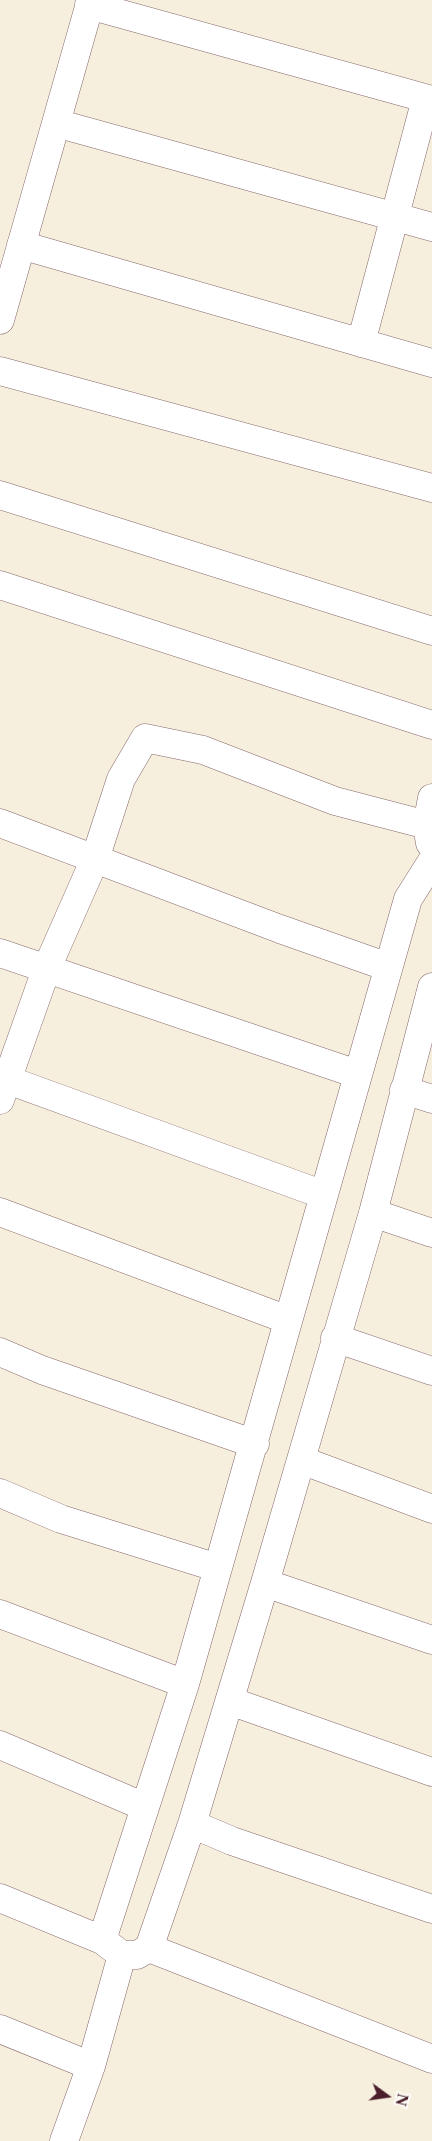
<!DOCTYPE html>
<html>
<head>
<meta charset="utf-8">
<style>
  body { margin:0 }
  #map { position:relative; width:432px; height:2141px; overflow:hidden; background:#f7efde; font-family:"Libre Caslon Text",serif }
  canvas { display:block }
  .north { position:absolute; left:362px; top:2071px; width:50px; height:50px; -webkit-text-stroke:4px #fdfcf7; paint-order:stroke; rotate:104deg; font-size:14px; font-weight:700; line-height:20px; text-align:center; color:#4a1f2b }
  .north::after { content:''; display:block; margin:auto; width:18px; height:22px; background:#4a1f2b; clip-path:polygon(50% 0,100% 100%,50% 72%,0 100%) }
</style>
</head>
<body>
<div id="map">
<canvas width="432" height="2141"></canvas>
<div class="north">N</div>
</div>
<script>
const ctx = document.querySelector('canvas').getContext('2d');
ctx.lineJoin = 'round';
function stroke(path, color, width, dash) { ctx.strokeStyle = color; ctx.lineWidth = width; ctx.lineCap = dash ? 'butt' : 'round'; ctx.setLineDash(dash || []); ctx.stroke(path); }
const minor = new Path2D(`
  M89 5 432 100
  M56 123 432 227
  M21 245 432 363
  M0 320 91 0
  M361 343 426 99
  M0 371 432 488
  M0 495 432 631
  M0 585 432 725
  M0 823 280 929 388 967
  M430 843 427 825 432 798
  M0 953 357 1074
  M0 1077 324 1195
  M404 1090 432 1099
  M0 1100 46 970 95 859 121 779 145 738 203 750 335 801 427 825
  M0 1212 288 1320
  M373 1213 432 1233
  M335 1338 432 1371
  M0 1352 42 1370 255 1444
  M301 1460 432 1509
  M0 1493 61 1519 218 1568
  M265 1583 432 1640
  M0 1614 185 1684
  M230 1701 432 1772
  M0 1745 145 1807
  M192 1824 232 1841 432 1909
  M0 1898 102 1940 122 1955H137L149 1948 192 1824 265 1583 373 1213 432 987
  M102 1940 185 1684 408 899 432 861
  M149 1948 432 2059
  M0 2029 91 2066
  M64 2141 91 2066 122 1955`);
stroke(minor, '#87686a', 29);
stroke(minor, '#fff', 28);
</script>
</body>
</html>
